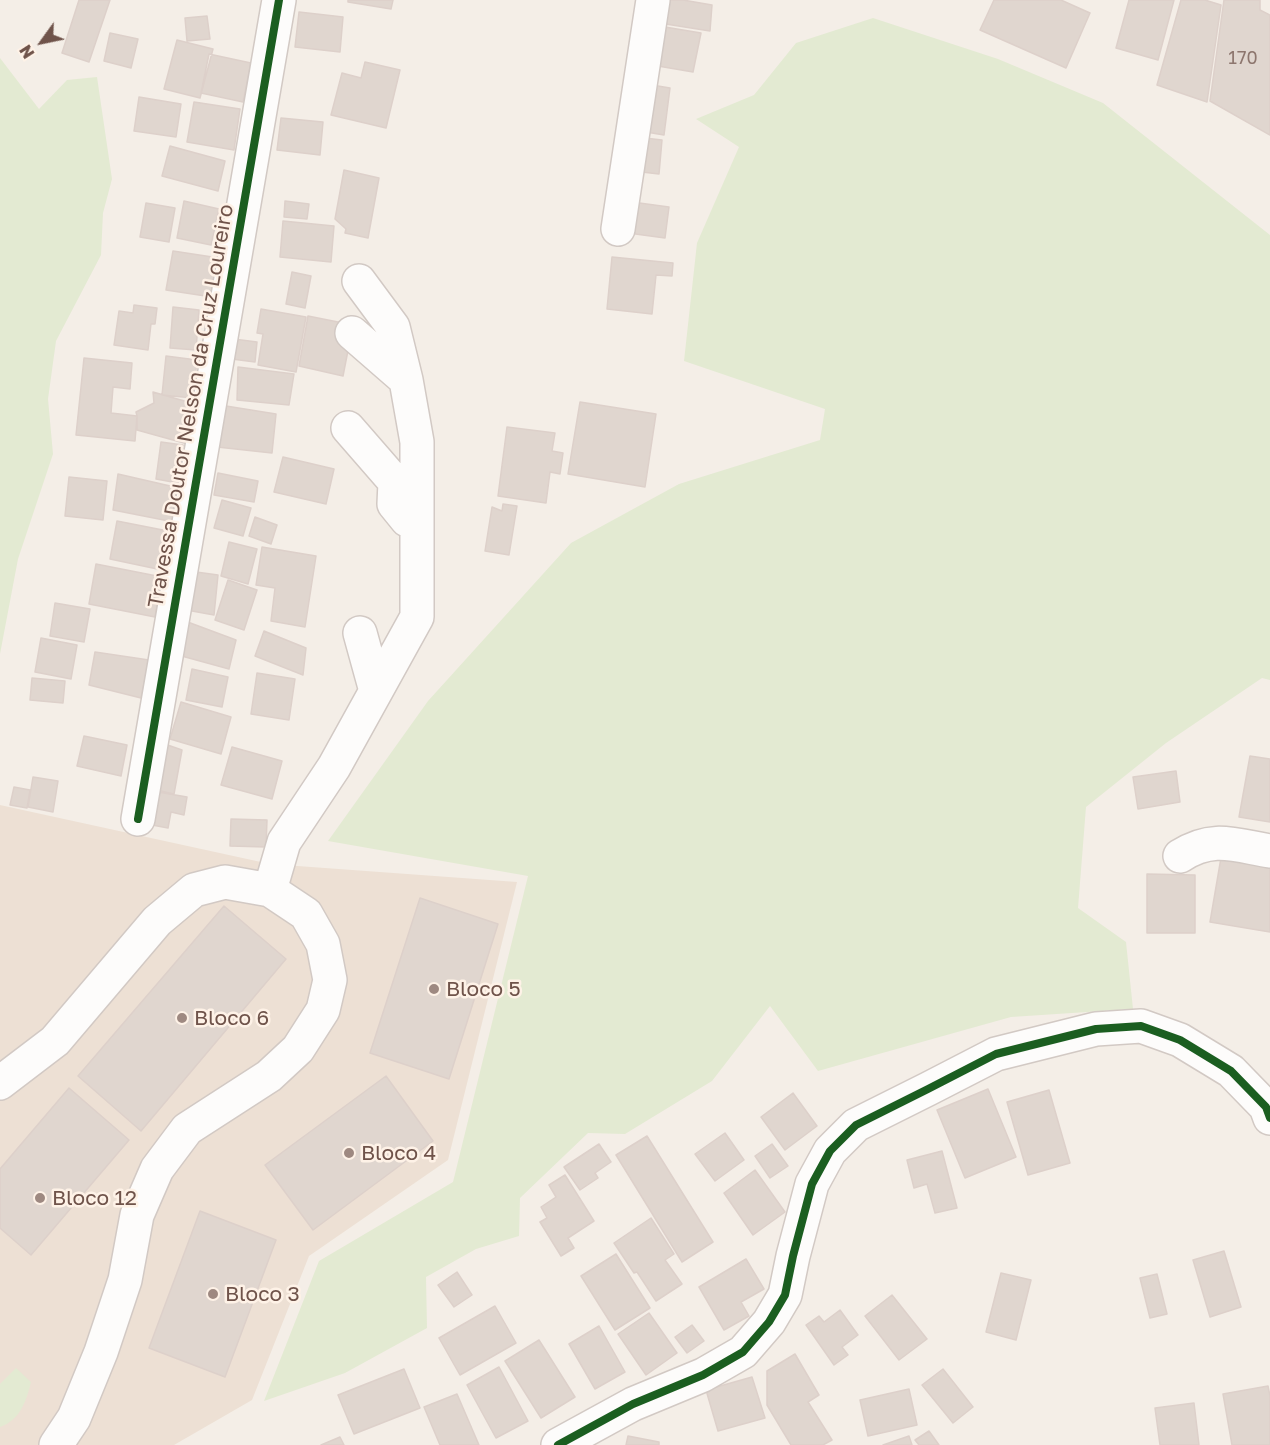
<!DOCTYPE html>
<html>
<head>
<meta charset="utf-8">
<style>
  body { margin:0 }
  #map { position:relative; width:1270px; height:1445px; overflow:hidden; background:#f4eee7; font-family:"Golos Text",sans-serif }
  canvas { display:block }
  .north { position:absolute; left:12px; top:12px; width:60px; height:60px; -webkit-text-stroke:4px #fef2e7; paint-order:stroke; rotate:237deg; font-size:16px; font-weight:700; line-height:24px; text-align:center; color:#6f534a }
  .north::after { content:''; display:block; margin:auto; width:21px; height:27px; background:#6f534a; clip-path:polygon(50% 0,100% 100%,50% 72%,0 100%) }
</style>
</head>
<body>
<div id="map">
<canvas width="1270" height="1445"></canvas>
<div class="north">N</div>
</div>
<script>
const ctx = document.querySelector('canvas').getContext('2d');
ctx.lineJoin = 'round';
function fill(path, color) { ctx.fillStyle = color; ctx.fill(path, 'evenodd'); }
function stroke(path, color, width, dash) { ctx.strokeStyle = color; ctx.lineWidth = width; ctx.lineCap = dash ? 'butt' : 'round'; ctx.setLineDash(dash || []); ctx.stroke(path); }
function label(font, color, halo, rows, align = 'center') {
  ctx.font = font + ' "Golos Text",sans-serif'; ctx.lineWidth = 5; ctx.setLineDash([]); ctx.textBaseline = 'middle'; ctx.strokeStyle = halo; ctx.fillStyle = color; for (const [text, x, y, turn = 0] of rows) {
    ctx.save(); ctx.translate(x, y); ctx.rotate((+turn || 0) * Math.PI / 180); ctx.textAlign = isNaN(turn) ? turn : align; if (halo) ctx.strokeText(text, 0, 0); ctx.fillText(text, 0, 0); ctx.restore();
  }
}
const residential = new Path2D(`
  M0 805 270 864 517 882 448 1160 309 1256 252 1400 174 1445H0Z`);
const green = new Path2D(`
  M873 18 998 59 1103 103 1270 235V680L1262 678 1166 743 1086 807 1078 908 1126 942 1133 1009 1011 1017 818 1071 770 1006 712 1081 625 1134 588 1133 520 1198 519 1236 476 1249 426 1277 427 1328 345 1373 264 1401 319 1261 453 1182 528 876 328 841 428 701 571 543 679 484 820 440 825 409 684 361 697 243 739 147 696 119 754 95 796 43Z
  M0 58 39 109 67 80 97 77 112 179 103 213 101 255 56 341 48 399 53 454 18 559 0 654Z
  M16 1368 31 1382C26 1402 20 1420 0 1427V1384Z`);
const building = new Path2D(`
  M79 0H110L89 62 62 53Z
  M348 0H393L391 9 348 2Z
  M658 0H683L712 5 710 31 653 22Z
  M994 0H1061L1090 13 1066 68 980 30Z
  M1129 0H1174L1158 60 1116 48Z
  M1181 0H1205L1221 5 1207 102 1157 85Z
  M1224 0H1260V10L1270 15V135L1210 101Z
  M299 12 343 17 340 52 295 47Z
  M207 16 210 39 187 41 185 18Z
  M659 26 701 33 693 72 652 65Z
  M110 33 138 39 131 68 104 61Z
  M177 40 213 49 200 98 164 89Z
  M209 54 251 63 243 102 201 93Z
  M365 62 400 70 386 128 331 115 342 73 361 78Z
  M646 84 670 88 664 135 640 131Z
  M139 97 181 104 176 137 134 131Z
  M194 102 240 109 234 150 187 142Z
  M281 118 323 122 320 155 277 150Z
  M636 137 662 140 659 174 633 171Z
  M170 146 225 161 218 191 162 176Z
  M344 170 379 178 368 238 345 233 346 229 335 219Z
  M184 201 219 209 211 245 177 238Z
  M285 201 309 204 307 219 284 217Z
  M632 202 669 207 665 238 628 233Z
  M146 203 175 208 169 242 140 237Z
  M283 221 334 226 331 262 280 257Z
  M173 251 219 258 212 297 166 290Z
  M612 257 673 263 672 276 656 275 652 314 607 309Z
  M292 272 311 276 305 308 286 304Z
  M134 305 157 308 155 324H151L148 350 114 345 119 311 133 313Z
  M173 307 199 310 196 350 170 348Z
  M261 309 306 317 296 372 258 365 263 334 257 333Z
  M308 316 353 325 343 376 299 366Z
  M226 338 257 342 255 362 224 358Z
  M166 356 197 360 193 398 162 395Z
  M84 358 132 363 130 389 113 387 111 413 137 416 135 441 76 435Z
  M238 367 294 374 289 405 237 400Z
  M153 392 202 406 191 445 137 430V416L136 412 154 403Z
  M580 402 656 414 645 487 568 474Z
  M226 406 276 414 272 453 217 447Z
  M507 427 555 433 552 451 563 453 560 474 550 472 546 503 498 496Z
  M161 442 183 445 178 483 156 479Z
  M283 457 334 469 326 504 274 492Z
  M218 473 258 481 254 502 214 495Z
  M118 474 179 488 174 522 113 510Z
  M69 477 107 481 103 520 65 516Z
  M222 500 251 508 243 536 214 528Z
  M503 504 517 506 509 555 485 551 492 507 502 511Z
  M255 517 277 525 271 544 249 536Z
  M117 521 168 531 162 570 110 559Z
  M229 542 257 549 248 584 221 576Z
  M262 547 316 556 305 627 271 621 275 588 256 585Z
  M96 564 162 577 155 617 89 604Z
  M189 571 218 575 214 615 181 609Z
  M228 580 257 590 244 630 215 620Z
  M55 603 90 609 84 642 50 636Z
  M185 621 236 640 229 669 178 655Z
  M264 631 306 648 303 675 255 656Z
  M41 638 77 645 71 679 35 672Z
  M95 652 149 660 141 698 89 685Z
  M192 669 228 677 222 707 186 700Z
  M257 673 295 679 289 720 251 714Z
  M32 678 65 681 63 703 30 700Z
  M181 702 231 717 221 754 170 739Z
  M84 736 127 745 121 776 77 766Z
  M159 742 182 750 174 794 152 789Z
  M232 747 282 761 272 799 221 785Z
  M1250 756 1270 759V822L1239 817Z
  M1176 771 1180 802 1138 809 1133 777Z
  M33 777 58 781 53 812 28 807Z
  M14 787 30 790 27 808 10 805Z
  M158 792 187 797 184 815 171 812 168 828 152 825Z
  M231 819 267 820 266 847 230 846Z
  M1222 852 1270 859V932L1210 922Z
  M1147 874 1195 875V933H1147Z
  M420 898 498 924 449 1079 370 1053Z
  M224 906 286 959 141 1131 78 1076Z
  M386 1076 433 1141 313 1230 265 1165Z
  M69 1088 129 1140 31 1255 0 1228V1169Z
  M988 1089 1016 1157 965 1178 937 1110Z
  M1049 1090 1070 1163 1028 1175 1007 1102Z
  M793 1093 817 1126 785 1150 761 1117Z
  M725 1133 744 1160 715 1181 695 1154Z
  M647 1136 713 1242 682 1262 616 1155Z
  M599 1144 611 1162 595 1173 598 1178 580 1190 564 1167Z
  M772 1144 788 1166 770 1178 755 1156Z
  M942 1151 957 1208 935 1213 927 1184 914 1188 907 1160Z
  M755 1170 785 1212 753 1235 724 1193Z
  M565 1175 594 1221 568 1238 574 1248 561 1256 540 1222 547 1218 541 1207 556 1197 549 1185Z
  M200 1211 276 1240 225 1377 149 1348Z
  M651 1218 674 1254 665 1260 682 1284 656 1301 637 1272 634 1273 614 1243Z
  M1224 1251 1241 1307 1210 1317 1193 1260Z
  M616 1254 650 1308 615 1330 581 1276Z
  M746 1259 764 1289 741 1302 749 1316 724 1330 699 1287Z
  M457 1272 472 1295 454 1307 438 1285Z
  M1001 1273 1031 1280 1016 1340 986 1332Z
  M1157 1274 1167 1314 1150 1318 1140 1278Z
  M892 1295 927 1339 899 1360 865 1316Z
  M495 1306 516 1343 460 1375 439 1338Z
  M840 1310 858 1335 842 1347 848 1355 834 1365 806 1325 819 1316 824 1322Z
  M649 1313 677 1353 646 1375 618 1334Z
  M692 1325 704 1341 687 1353 675 1337Z
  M599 1326 625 1372 595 1389 569 1344Z
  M539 1340 575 1397 541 1418 505 1361Z
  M795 1354 819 1395 808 1402 832 1440 823 1445H791L767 1405V1371Z
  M499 1367 528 1421 496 1438 467 1385Z
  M404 1369 420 1408 354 1434 338 1395Z
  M943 1369 973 1407 953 1423 922 1385Z
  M752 1377 765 1418 718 1431 706 1390Z
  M1268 1386 1270 1396V1445H1232L1223 1394Z
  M909 1389 917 1425 868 1436 860 1400Z
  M457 1394 479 1445H440L424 1407Z
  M1194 1403 1199 1445H1160L1155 1408Z
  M929 1431 939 1445H919L915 1440Z
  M628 1436 659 1442V1445H626Z
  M909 1436 912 1445H883Z
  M340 1437 344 1445H321Z`);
const minor = new Path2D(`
  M618 229 653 0
  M359 281 393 327 406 380
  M348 428 395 482 394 504 407 520
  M360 633 376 691
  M138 819 279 0
  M1180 856C1213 835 1234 845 1270 851
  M270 890 284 842 334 767 417 617V442L406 380 352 333
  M0 1083 55 1041 157 921 194 890 225 882 270 890 306 914 323 944 330 980 323 1010 298 1049 269 1076 187 1129 157 1169 137 1215 125 1280 101 1352 74 1418 56 1445
  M558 1445 633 1404 703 1375 743 1352 769 1322 785 1295 793 1256 812 1184 830 1151 856 1125 928 1089 996 1054 1096 1029 1141 1026 1180 1040 1231 1071 1266 1107 1270 1118`);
const cycleway = new Path2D(`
  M138 819 279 0
  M558 1445 633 1404 703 1375 743 1352 769 1322 785 1295 793 1256 812 1184 830 1151 856 1125 928 1089 996 1054 1096 1029 1141 1026 1180 1040 1231 1071 1266 1107 1270 1118`);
const markers = [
  [434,989,6,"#9e8981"],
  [182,1018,6,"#9e8981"],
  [349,1153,6,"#9e8981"],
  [40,1198,6,"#9e8981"],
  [213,1294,6,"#9e8981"]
];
const numberNames = [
  ["170",1243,58]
];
const streetNames = [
  ["Travessa Doutor Nelson da Cruz Loureiro",191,406,-80]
];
const poiNames = [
  ["Bloco 5",446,989],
  ["Bloco 6",194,1018],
  ["Bloco 4",361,1153],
  ["Bloco 12",52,1198],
  ["Bloco 3",225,1294]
];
fill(residential, '#ede0d4');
fill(green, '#e3ead2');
fill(building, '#e0d6cf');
stroke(building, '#ddd0ca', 1.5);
stroke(minor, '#d2c9c4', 36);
stroke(minor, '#fdfcfb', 33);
stroke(cycleway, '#1b5e20', 8);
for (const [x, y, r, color] of markers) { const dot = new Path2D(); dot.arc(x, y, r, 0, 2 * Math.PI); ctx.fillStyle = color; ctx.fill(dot); stroke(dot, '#fef2e7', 2); }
label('18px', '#8d766e', null, numberNames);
label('21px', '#6f534a', '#fef2e7', streetNames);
label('21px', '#6f534a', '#fef2e7', poiNames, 'left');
</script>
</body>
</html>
